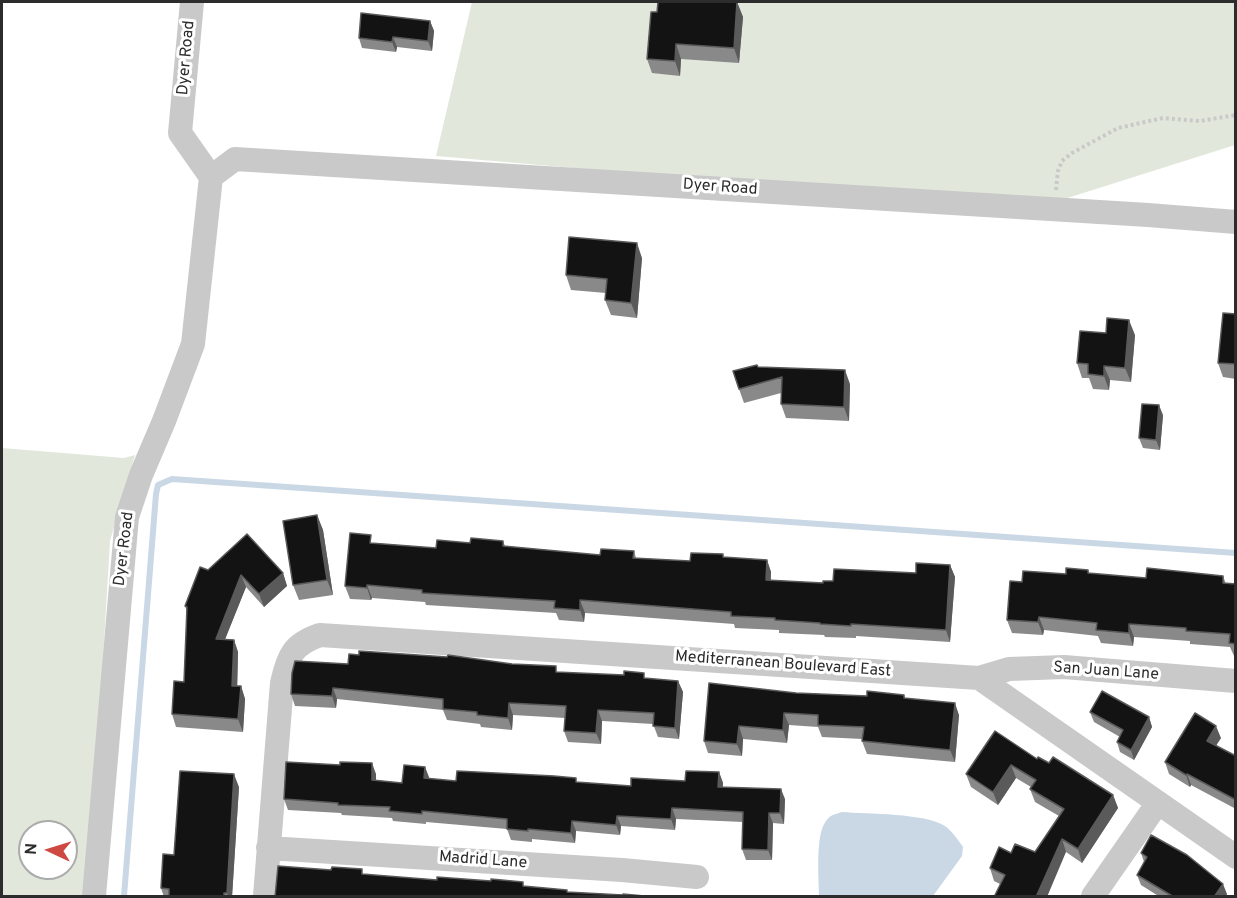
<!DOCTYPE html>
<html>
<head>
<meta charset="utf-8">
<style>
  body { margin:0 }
  #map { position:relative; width:1237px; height:898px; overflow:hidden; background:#fff; font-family:Overpass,sans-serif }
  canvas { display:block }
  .frame { position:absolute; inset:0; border:3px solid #2c2c2c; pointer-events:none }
  .north { position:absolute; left:18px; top:820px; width:60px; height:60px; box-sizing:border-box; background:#fff; border:2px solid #ababab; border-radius:50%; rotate:274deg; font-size:16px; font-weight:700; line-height:24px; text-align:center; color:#2c2c2c }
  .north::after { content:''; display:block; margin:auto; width:21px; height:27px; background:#cf4943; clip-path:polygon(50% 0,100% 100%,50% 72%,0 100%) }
</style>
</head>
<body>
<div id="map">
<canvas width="1237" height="898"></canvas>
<div class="frame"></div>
<div class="north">N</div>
</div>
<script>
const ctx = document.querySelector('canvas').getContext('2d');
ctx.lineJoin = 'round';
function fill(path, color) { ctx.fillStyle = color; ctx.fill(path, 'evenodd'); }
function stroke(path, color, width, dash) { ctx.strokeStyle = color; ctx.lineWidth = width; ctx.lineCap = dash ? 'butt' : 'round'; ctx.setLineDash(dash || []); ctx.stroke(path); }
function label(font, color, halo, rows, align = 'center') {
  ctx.font = font + ' Overpass,sans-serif'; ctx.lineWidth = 6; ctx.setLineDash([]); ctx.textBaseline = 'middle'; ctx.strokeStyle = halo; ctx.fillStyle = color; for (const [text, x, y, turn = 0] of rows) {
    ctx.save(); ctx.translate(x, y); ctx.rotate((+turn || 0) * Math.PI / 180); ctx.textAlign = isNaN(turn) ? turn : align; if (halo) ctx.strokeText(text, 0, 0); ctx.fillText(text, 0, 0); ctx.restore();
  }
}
const green = new Path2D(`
  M472 2H1235V145L1036 208 436 156Z
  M2 448 124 458 135 455 110 541 89 896H2ZM30 832H66V868H30Z`);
const water = new Path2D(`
  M842 812C867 814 925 813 945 826 952 831 958 840 963 847L962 856 933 896H819C819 878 815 835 826 821 830 815 835 814 842 812Z`);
const stream = new Path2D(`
  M124 896 156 494 158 485 172 479 1236 553`);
const path = new Path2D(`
  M1056 190 1058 171 1062 161 1072 153 1118 128 1163 118 1200 121 1236 115`);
const minor = new Path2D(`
  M192 2 180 133 211 177
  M979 678 1009 669 1064 667 1236 681
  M268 848 622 870 697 877
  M94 896 127 517 141 475 164 421 193 344 211 177 235 159 1148 215 1236 222
  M265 896 282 683C288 656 293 644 320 635L979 678 1236 857
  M1093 896 1157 804`);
const wall = new Path2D(`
  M737 2 743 17 739 63 681 59 680 76 652 73 647 59 657 12Z
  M430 21 434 31 432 51 397 47 396 52 362 48 359 38Z
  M642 258 637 318 611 315 605 300 606 293 571 290 566 275Z
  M1236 314V379L1223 377 1218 363Z
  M1106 333 1135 335 1131 382 1110 380 1109 390 1093 389 1089 378H1082L1077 363Z
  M758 367 850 384 849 421 786 418 781 404V393L744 403 739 389Z
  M1163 415 1160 450 1143 448 1139 438Z
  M317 515 323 530 333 595 299 600 293 585Z
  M503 541 505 546 600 555 634 551 636 558 690 561 724 557 767 560 771 572V580L823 583 833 581 916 573 950 565 955 577 950 642 856 636V638L825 637 824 635 779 633V630L735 628 734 624 585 613 584 622 559 620 556 613 426 605 425 602 372 598 371 600 350 599 345 586 374 543 436 548 470 543Z
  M208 570 283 573 287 586 264 607 246 587 225 639 234 640 238 652 237 686H241L245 699 243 732 176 727 172 714 184 682 187 612 185 606Z
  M1088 570 1089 573 1146 578 1223 576 1226 584H1236V657L1234 656 1230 647 1190 644V641L1134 637 1133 646 1101 643 1098 636 1044 630 1043 635 1012 633 1007 620 1022 582Z
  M348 664 559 672 678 681 683 692 679 739 658 737 653 724 602 721 601 744 568 742 564 731 565 718 513 715 512 730 481 727 480 724 447 720 443 710 337 699 336 708 295 706 291 694Z
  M796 693 867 696 904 695 905 698 959 715 955 762 867 754 862 741V739L822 737 818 727 789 725 787 743 743 739 742 756 708 753 704 741Z
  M1090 712 1149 717 1152 727 1134 760 1120 752 1117 742 1120 737 1094 722Z
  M1221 738 1216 745 1236 756V809L1191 785 1190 787 1169 774 1165 762Z
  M1037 759 1049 763 1113 795 1118 808 1082 863 1066 852 1000 884 994 881 990 868 1011 853 1035 852 1059 816 1035 802 1030 789 1031 787 1016 778 998 805 971 787 966 774Z
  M340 765 376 774V780L402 783 425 767 429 779 456 781 578 782 631 786 685 781 719 772 723 783V787L785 799 784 824 773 823 772 860H746L742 849 743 822 676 819 675 830 621 826 620 835 576 831 575 843 532 839V842L511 840 507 829 426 822V824L393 821 392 818 342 815 341 813 288 810 284 799Z
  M239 787 232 897H164L161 888 174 855Z
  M1141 853 1227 894 1225 897H1160L1141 885 1137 875 1144 862Z`);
const shadedWall = new Path2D(`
  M737 2 743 17 739 63 734 48Z
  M430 21 434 31 432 51 428 41Z
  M393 37 397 47 396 52 392 42Z
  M676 44 681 59 680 76 675 61Z
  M637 243 642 258 637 318 631 303Z
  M1129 320 1135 335 1131 382 1125 368Z
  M1104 366 1110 380 1109 390 1104 376Z
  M845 370 850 384 849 421 844 407Z
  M1159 405 1163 415 1160 450 1156 440Z
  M317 515 323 530 333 595 327 580Z
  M767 560 771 572 770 592 766 580Z
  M950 565 955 577 950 642 946 630Z
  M283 573 287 586 264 607 259 594Z
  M241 575 246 587 220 652 216 639Z
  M367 585 372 598 371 600 367 588Z
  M580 600 585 613 584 622 580 610Z
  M1039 617 1044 630 1043 635 1038 622Z
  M1129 624 1134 637 1133 646 1129 633Z
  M234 640 238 652 237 698 232 686Z
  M678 681 683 692 679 739 675 728Z
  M241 686 245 699 243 732 238 719Z
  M333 688 337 699 336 708 332 696Z
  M509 703 513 715 512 730 508 718Z
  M955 703 959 715 955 762 950 750Z
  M598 710 602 721 601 744 596 733Z
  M784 713 789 725 787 743 783 730Z
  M1149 717 1152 727 1134 760 1131 750Z
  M739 726 743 739 742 756 737 744Z
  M1216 726 1221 738 1212 752 1207 741Z
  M372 763 376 774V790L372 780Z
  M1011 765 1016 778 998 805 993 792Z
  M425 767 429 777 428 789 424 778Z
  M719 772 723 783 722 797 718 787Z
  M234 774 239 787 232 897H228L227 893Z
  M1187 774 1191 785 1190 787 1186 775Z
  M781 789 785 799 784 824 780 813Z
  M1113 795 1118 808 1082 863 1078 849Z
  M672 808 676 819 675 830 671 819Z
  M769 813 773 823 772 860 768 850Z
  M617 816 621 826 620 835 616 825Z
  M572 821 576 831 575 843 571 833Z
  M1062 839 1066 852 1047 897H1036Z
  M1223 884 1227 894 1225 897H1214Z`);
const building = new Path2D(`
  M658 2H737L734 48 676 44 675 61 647 59 651 12H657Z
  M361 13 430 21 428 41 393 37 392 42 359 38Z
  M569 237 637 243 631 303 605 300 607 279 566 275Z
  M1223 313 1236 314V364L1218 363Z
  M1107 318 1129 320 1125 368 1104 366V376L1088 374V364L1077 363 1080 331 1106 333Z
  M757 365 758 367 845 370 844 407 781 404 782 377 739 389 733 371Z
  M1142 404 1159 405 1156 440 1139 438Z
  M317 515 327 580 293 585 283 521Z
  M350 533 371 535 370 543 436 548 437 540 470 543 471 538 503 541V546L600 555 601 549 634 551 633 558 690 561 691 553 723 554V557L767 560 766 580 823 583V581H833L834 569 916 573V563L950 565 946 630 851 624V626L820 624V623L775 620V618L731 616V612L580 600V610L554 608 555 601 422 593V590L367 585V588L345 586Z
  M247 534 283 573 259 594 241 575 216 639 234 640 232 686H241L238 719 172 714 174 681 184 682 187 607 185 606 200 567 208 570Z
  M1066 568 1088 570V573L1146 578 1147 568 1223 576V583L1236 584V644L1229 643 1230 634 1186 631V628L1129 624V633L1096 630 1097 623 1039 617 1038 622 1007 620 1010 581 1022 582 1023 571 1066 574Z
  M359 651 447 657 448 655 512 664 556 666V672L624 675V671L644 673V678L678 681 675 728 653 726 654 713 598 710 596 733 564 731 566 706 509 703 508 718 477 715V712L443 709V699L333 688 332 696 291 694 292 673 295 661 348 664 349 654 359 655Z
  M709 683 796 693 867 696V691L904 695V698L955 703 950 750 862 741 864 727 818 725V715L784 713 783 730 739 726 737 744 704 741Z
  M1102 691 1149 717 1131 750 1117 742 1123 730 1090 712Z
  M1195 713 1216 726 1207 741 1236 756V800L1187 774 1186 775 1165 762Z
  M995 731 1037 759 1038 757 1049 763 1053 757 1113 795 1078 849 1062 839 1036 897H994L1005 875 990 868 999 847 1011 853 1015 844 1035 852 1064 809 1030 789 1036 780 1011 765 993 792 966 774Z
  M286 762 340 765V762L372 763V780L402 783 404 765 425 767 424 778 456 781 457 771 554 776 576 778V782L631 786V778L685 781 686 771 719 772 718 787 781 789 780 813H769L768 850 742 849 743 812 672 808 671 819 617 816 616 825 572 821 571 833 528 829V831L507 829V819L422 811V814L389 811 390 807 338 805V803L284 799Z
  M180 771 234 774 227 893H224V897H169V889L161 888 163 854 174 855Z
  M1151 835 1187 855 1223 884 1214 897H1174L1137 875 1147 857 1141 853Z
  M278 866 331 870 332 867 362 869V874L437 880V877L491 881V879L523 882V886L567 890V892L623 895V894L655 897H275Z`);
const streetNames = [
  ["Dyer Road",187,58,-85],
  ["Dyer Road",720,188,4],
  ["Dyer Road",125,549,-83],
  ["Mediterranean Boulevard East",783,665,4],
  ["San Juan Lane",1106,672,4],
  ["Madrid Lane",483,861,4]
];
fill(green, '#e1e8db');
fill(water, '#cad8e6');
stroke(stream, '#cad8e6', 6);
stroke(path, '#c9c9c9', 4, [3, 3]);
stroke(minor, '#c9c9c9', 24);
fill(wall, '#898989');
fill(shadedWall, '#5a5a5a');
fill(building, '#131313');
stroke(building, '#5a5a5a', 1.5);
label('16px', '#2c2c2c', '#fff', streetNames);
</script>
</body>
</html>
